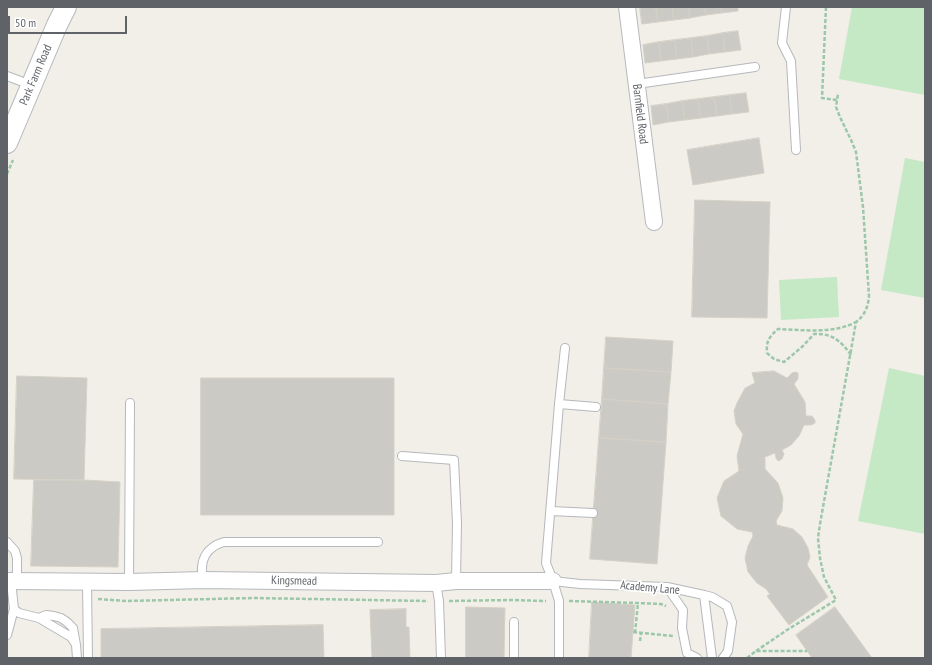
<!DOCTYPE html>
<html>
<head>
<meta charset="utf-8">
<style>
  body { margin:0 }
  #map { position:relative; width:932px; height:665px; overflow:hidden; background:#f1efe8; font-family:"PT Sans Narrow",sans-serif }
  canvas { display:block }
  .frame { position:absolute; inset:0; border:8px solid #5f6368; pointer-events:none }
  .scale { position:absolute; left:8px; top:16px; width:119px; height:18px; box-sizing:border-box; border:2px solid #5f6368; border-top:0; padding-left:5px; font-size:12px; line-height:14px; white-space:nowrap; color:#5f6368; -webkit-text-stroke:3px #fff; paint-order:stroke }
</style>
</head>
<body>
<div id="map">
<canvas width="932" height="665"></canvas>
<div class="frame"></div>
<div class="scale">50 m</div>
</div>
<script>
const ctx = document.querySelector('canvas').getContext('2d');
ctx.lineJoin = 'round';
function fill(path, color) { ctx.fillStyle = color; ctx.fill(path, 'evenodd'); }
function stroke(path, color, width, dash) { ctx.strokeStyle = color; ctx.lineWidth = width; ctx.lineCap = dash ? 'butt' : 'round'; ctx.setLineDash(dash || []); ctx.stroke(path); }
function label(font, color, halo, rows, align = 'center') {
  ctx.font = font + ' "PT Sans Narrow",sans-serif'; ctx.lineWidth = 3.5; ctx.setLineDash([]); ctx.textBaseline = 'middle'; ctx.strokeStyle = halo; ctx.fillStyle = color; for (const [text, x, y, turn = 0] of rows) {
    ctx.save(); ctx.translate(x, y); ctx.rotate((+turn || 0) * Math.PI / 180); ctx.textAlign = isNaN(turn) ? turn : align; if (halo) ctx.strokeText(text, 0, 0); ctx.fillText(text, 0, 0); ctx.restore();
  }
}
const green = new Path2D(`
  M852 7H925V95L839 79Z
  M905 158 925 162V298L881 290Z
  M837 277 839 317 781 320 779 280Z
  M889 368 925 376V534L858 521Z`);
const building = new Path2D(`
  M640 7H656L658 22 642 24Z
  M656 7H672L674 20 658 22Z
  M672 7H689L690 18 674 20Z
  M689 7H705L706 15 690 18Z
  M705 7H721L722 13 706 15Z
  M721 7H738V11L722 13Z
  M738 31 741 50 725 52 723 33Z
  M723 33 725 52 709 54 707 36Z
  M707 36 709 54 693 57 691 38Z
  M691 38 693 57 677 59 675 40Z
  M675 40 677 59 661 61 659 42Z
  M659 42 661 61 645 63 643 45Z
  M746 93 749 112 732 114 730 95Z
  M730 95 732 114 717 116 714 97Z
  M714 97 717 116 701 118 698 99Z
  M698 99 701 118 685 120 682 101Z
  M682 101 685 120 669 122 666 104Z
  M666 104 669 122 653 125 651 106Z
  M759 138 764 173 693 185 687 150Z
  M695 200 770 202 767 318 692 317Z
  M606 337 673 341 671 372 604 368Z
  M604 368 671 372 668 404 602 399Z
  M774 371 787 378 792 373 795 372 798 373V379L794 384 805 402 806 416H812L815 420V423L811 425H804L799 436 791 445 782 450 784 454 782 459 778 461 776 458 775 453 765 457V469L778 483 783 498 782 511 776 521 777 525 793 529 802 537 808 548 810 557 807 565 828 597 789 625 767 596 770 594 766 589 757 583 748 572 745 558 748 546 753 536 752 532 737 529 721 516 717 498 724 481 739 471 737 456 743 434 736 424 734 411 737 403 745 388 755 383 752 373Z
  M17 376 87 378 84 480 14 479Z
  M201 378H394V515H201Z
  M602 399 668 404 666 442 599 438Z
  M599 438 666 442 657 564 590 559Z
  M34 480H84L120 482 118 567 31 566Z
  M592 602 635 605 631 658H589Z
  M466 607 505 608 504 658H466Z
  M835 607 872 658H812L796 635Z
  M406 609V627H409L410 658H372L370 610Z
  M323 625 324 658H101V629Z`);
const path = new Path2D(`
  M826 7 822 98 837 100
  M7 174 13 160
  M851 355C841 341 832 333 814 334L803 346 784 362 774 359 767 353C766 341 769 337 778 329 803 330 834 334 856 322
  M98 599 126 601 254 598 428 601
  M449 601 511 600 546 601
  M569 601 638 603 661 604 666 606
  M633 632 673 636
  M635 633 638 603
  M640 641 641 633
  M756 651 787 630 836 600 824 577 820 558 818 538 820 524 856 322C865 315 868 307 869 296L863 207 856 152 852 142 840 117 836 107 838 94
  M747 658 756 651H807`);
const service = new Path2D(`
  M786 7 782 43 791 61 796 150
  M7 76 31 85
  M637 84 755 67
  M559 404 596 407
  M402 456 454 460 457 523 456 581
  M551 511 593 513
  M7 542 15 551 17 558V581
  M203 580C199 561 206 547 224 542H378
  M553 581 580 584 667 587 704 595 712 658
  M87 582 88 658
  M129 582 130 403
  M436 583 439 601 441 658
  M667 587 683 610 682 628 687 653 697 658
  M704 595 712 597 727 606 732 622 728 651 723 658
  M14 609 19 613 39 618 46 615 54 616 61 618 67 622 73 628 76 645 77 658
  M39 618 71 637 75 643
  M7 635 14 609 11 581
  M514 658V622
  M559 658V601L553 581 546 563 559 404 565 348`);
const minor = new Path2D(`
  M627 7 654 222
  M7 581 129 582 203 580 436 583 456 581H553`);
const tertiary = new Path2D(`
  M7 143 57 25 66 7`);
const streetNames = [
  ["Park Farm Road",36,75,-67],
  ["Barnfield Road",640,114,83],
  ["Kingsmead",294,581,1],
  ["Academy Lane",650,588,5]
];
fill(green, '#c5e8c5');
fill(building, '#cccac5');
stroke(building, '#d6d1c6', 1);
stroke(service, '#b5b8bc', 10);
stroke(minor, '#b5b8bc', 18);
stroke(tertiary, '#b5b8bc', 22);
stroke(path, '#9cc7a9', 2.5, [4, 2]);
stroke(service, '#fff', 8);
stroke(minor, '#fff', 16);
stroke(tertiary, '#fff', 20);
label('12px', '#5f6368', '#fff', streetNames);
</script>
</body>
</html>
